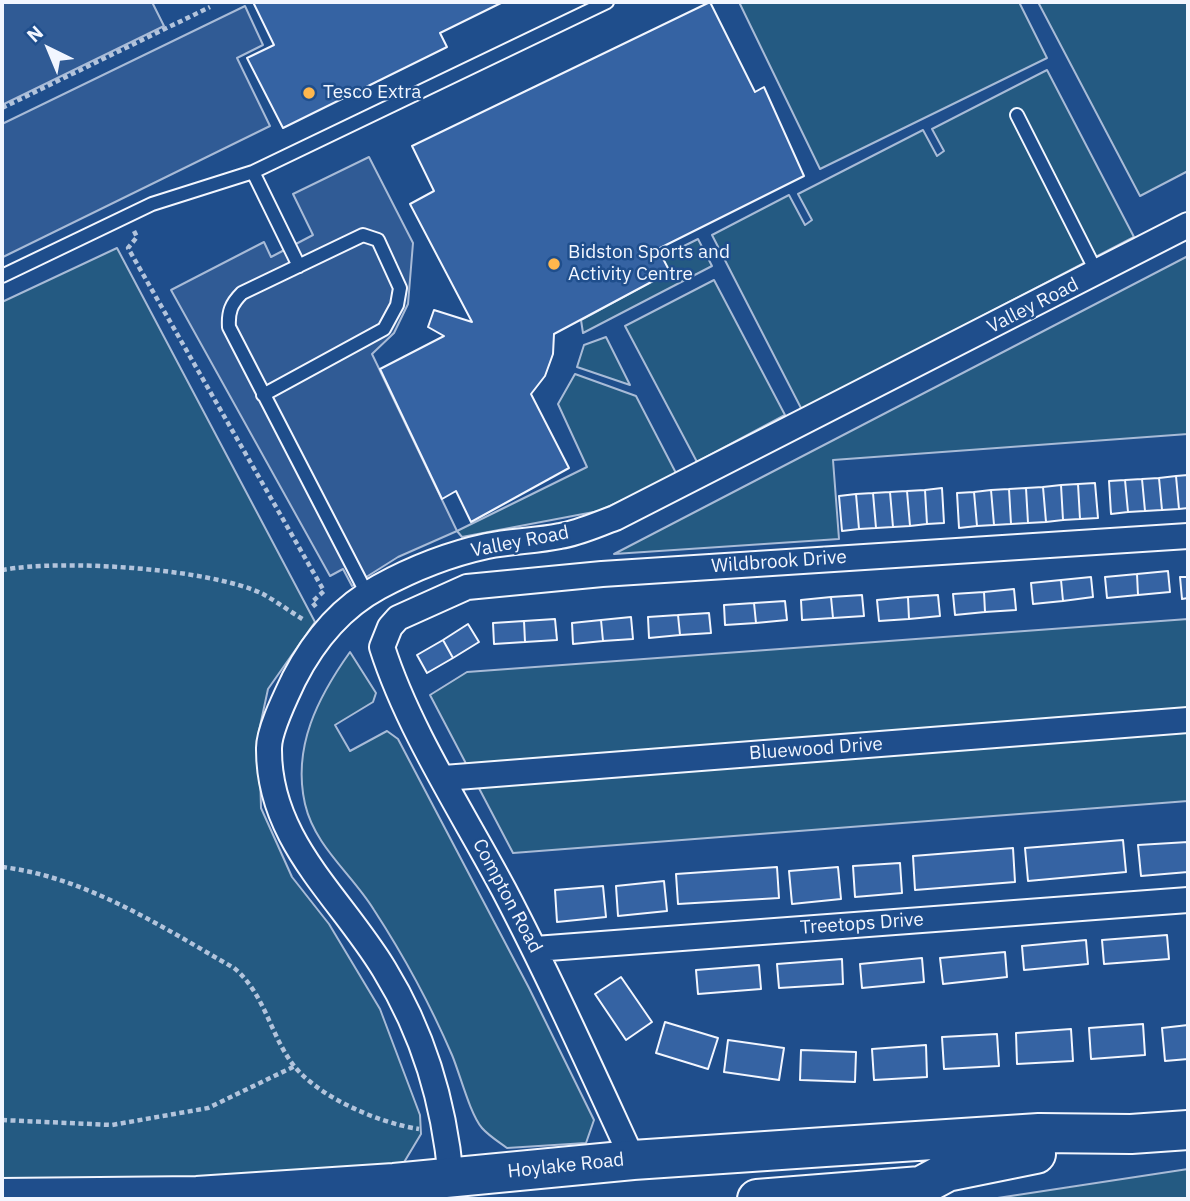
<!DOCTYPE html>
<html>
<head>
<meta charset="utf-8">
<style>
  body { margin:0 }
  #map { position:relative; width:1190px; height:1201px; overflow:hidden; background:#1f4e8c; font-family:"IBM Plex Sans",sans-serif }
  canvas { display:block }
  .frame { position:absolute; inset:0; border:4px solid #f2f6ff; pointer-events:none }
  .north { position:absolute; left:14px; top:14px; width:70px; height:70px; -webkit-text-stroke:5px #1f4e8c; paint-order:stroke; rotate:317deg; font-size:19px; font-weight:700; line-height:28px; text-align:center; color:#f2f6ff }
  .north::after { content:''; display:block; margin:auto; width:24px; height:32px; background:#f2f6ff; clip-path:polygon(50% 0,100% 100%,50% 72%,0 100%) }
</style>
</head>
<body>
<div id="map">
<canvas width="1190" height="1201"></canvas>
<div class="frame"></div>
<div class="north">N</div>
</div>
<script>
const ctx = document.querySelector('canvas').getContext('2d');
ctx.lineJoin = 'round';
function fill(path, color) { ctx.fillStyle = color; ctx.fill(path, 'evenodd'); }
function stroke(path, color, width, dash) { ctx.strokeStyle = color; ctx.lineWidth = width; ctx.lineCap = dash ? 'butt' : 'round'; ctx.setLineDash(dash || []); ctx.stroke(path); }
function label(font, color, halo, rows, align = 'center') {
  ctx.font = font + ' "IBM Plex Sans",sans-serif'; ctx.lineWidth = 5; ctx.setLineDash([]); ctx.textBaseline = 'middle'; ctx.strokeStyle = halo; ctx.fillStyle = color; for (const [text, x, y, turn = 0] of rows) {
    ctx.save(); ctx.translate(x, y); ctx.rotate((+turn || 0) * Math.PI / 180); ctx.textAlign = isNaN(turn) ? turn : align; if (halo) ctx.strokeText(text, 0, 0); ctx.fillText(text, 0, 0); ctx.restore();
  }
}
const green = new Path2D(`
  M739 2H1019L1047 58 820 169Z
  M1038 2H1188V171L1140 196Z
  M1047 70 1134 237 802 410 712 235 789 195 805 225 812 220 798 194 923 130 937 156 944 151 932 129Z
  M698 239 712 266 583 333 581 320 669 272 662 257Z
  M117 248 315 622 268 689 259 731 261 808 292 877 329 924 380 1009 420 1115 421 1134 403 1164 270 1176 2 1186V302Z
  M1188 256V434L833 460 839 539 614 554Z
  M714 280 785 415 697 462 625 326Z
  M606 337 630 385 577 367 584 345Z
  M575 374 636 396 677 475 599 511 462 537 457 531 587 467 558 404Z
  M1188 619V801L513 853 430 695 467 672Z
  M350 652 376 693 373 702 335 725 350 751 387 731 398 739 529 988 594 1120 586 1143 507 1148C499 1142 489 1136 482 1128 470 1114 460 1074 452 1055 430 1004 404 956 374 910 352 874 315 847 305 804 292 747 318 697 350 652Z
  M1188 1169V1199H991Z`);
const parking = new Path2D(`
  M2 2H152L164 26 2 105Z
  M245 6 263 45 237 58 270 126 3 257 2 124Z
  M369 157 413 243 408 304 394 333 372 354 457 531 398 557 352 586 343 569 330 576 171 290 264 242 271 257 313 235 293 194Z`);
const building = new Path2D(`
  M253 2H503L440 33 447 47 283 128 247 58 274 45Z
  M710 2 755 92 764 87 804 176 658 249 670 272 554 334 553 354 545 376 531 394 569 468 471 522 456 491 442 499 380 369 444 336 428 327 434 310 472 322 410 204 434 191 412 146Z
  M1188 475V508L1179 509 1176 476Z
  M1176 476 1179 509 1162 510 1159 478Z
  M1159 478 1162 510 1145 511 1142 479Z
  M1142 479 1145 511 1128 512 1125 480Z
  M1125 480 1128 512 1111 514 1109 481Z
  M1095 483 1098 518 1080 519 1078 484Z
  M1078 484 1080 519 1063 520 1061 485Z
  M1061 485 1063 520 1046 522 1043 487Z
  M1043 487 1046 522 1028 523 1026 488Z
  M942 488 944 523 927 524 925 490Z
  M1026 488 1028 523 1011 524 1009 489Z
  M1009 489 1011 524 994 525 991 490Z
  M925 490 927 524 910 526 907 491Z
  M991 490 994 525 977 526 974 492Z
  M907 491 910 526 893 527 890 492Z
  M890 492 893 527 876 528 873 493Z
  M974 492 977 526 959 528 957 493Z
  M873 493 876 528 859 529 856 494Z
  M856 494 859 529 842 531 839 496Z
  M1168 571 1170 592 1138 595 1137 574Z
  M1137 574 1138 595 1107 598 1105 577Z
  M1091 577 1093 597 1063 601 1061 580Z
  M1180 577H1188V598L1182 599Z
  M1061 580 1063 601 1033 604 1031 583Z
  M1014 589 1016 610 985 612 984 592Z
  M984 592 985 612 955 615 953 594Z
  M862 595 864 616 833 618 831 597Z
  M938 595 940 616 909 619 908 597Z
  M831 597 833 618 802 620 801 600Z
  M908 597 909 619 879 621 877 600Z
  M785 601 787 620 756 623 754 603Z
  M754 603 756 623 725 625 724 605Z
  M709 613 711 633 680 635 678 615Z
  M678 615 680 635 649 638 648 617Z
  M631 617 633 639 603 641 601 620Z
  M555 619 557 640 525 642 524 621Z
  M601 620 603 641 573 644 572 623Z
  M524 621 525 642 494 644 493 623Z
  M468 624 479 642 453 658 443 640Z
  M443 640 453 658 427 673 417 655Z
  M1123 840 1126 872 1028 881 1025 848Z
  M1188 842V872L1141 876 1138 845Z
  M1013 848 1015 882 915 890 913 856Z
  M900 863 902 893 855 897 853 866Z
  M777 867 779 898 678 904 676 874Z
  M838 867 841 899 792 904 789 871Z
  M664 881 667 911 618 916 616 886Z
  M603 886 606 917 557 922 555 890Z
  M1167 935 1169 959 1104 964 1102 940Z
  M1086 940 1088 964 1024 970 1022 946Z
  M1005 952 1007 977 943 984 940 958Z
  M922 958 924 982 862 988 860 964Z
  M842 959 843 984 779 988 777 964Z
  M759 965 761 989 698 994 696 970Z
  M621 977 652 1022 626 1040 595 994Z
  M665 1022 718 1038 708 1069 656 1053Z
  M1143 1024 1145 1055 1091 1059 1089 1028Z
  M1188 1025V1059L1165 1061 1162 1028Z
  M1071 1029 1073 1061 1017 1064 1016 1033Z
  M997 1034 999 1066 944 1069 942 1037Z
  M728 1040 784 1048 779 1080 724 1072Z
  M926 1045 927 1077 874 1080 872 1049Z
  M801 1050 856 1052 855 1082 800 1080Z`);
const path = new Path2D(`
  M2 108 210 7
  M134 231 137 237 128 248 324 591 312 602 316 607
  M2 570C61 559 209 568 263 594 277 602 291 612 304 620
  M2 867C86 877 162 927 234 968 263 992 269 1029 289 1059 312 1095 378 1123 419 1129
  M2 1120 112 1125 208 1108 295 1066`);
const lane = new Path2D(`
  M1017 115 1097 273
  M253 172 299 266
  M2 276 152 204 253 172 607 2
  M263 395 384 329 397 305 400 288 378 240 363 235 242 293C231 304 228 312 229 327L367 594`);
const street = new Path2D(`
  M444 778 1188 720
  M535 949 1188 900
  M633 1160C591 1069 550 978 504 890 463 813 408 729 382 647L390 627 398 618 467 587 602 574 1188 536
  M451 1178C444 1102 424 1034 384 969 339 895 268 840 269 748 269 730 286 696 294 679 314 640 340 608 379 587 412 569 450 554 487 546 511 541 536 541 560 536 579 533 598 524 615 518L1188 225`);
const primary = new Path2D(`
  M2 1198 197 1196 394 1183 633 1160 825 1147 1039 1133 1131 1134 1188 1130
  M757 1199 921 1186 947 1172 1036 1154`);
const markers = [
  [309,93,7,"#ffb74d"],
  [554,264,7,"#ffb74d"]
];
const poiNames = [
  ["Tesco Extra",323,93],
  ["Bidston Sports and",568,253],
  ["Activity Centre",568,275]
];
const streetNames = [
  ["Valley Road",1033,306,-27],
  ["Valley Road",520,542,-11],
  ["Wildbrook Drive",779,562,-4],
  ["Bluewood Drive",816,749,-4],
  ["Compton Road",507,896,62],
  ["Treetops Drive",862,924,-4],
  ["Hoylake Road",566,1166,-6]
];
fill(green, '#245a82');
stroke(green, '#a8bbd7', 2);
fill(parking, '#305b95');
stroke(parking, '#a8bbd7', 2);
fill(building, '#3563a3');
stroke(building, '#f2f6ff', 2);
stroke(lane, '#f2f6ff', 16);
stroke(street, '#f2f6ff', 28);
stroke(primary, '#f2f6ff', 42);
stroke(path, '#b3c4dc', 4.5, [5, 3.5]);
stroke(lane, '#1f4e8c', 12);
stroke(street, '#1f4e8c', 24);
stroke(primary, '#1f4e8c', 38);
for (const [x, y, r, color] of markers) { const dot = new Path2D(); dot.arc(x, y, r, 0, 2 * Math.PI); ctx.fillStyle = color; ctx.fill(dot); stroke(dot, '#1f4e8c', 2.5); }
label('19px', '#f2f6ff', '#1f4e8c', poiNames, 'left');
label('19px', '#f2f6ff', '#1f4e8c', streetNames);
</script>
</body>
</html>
